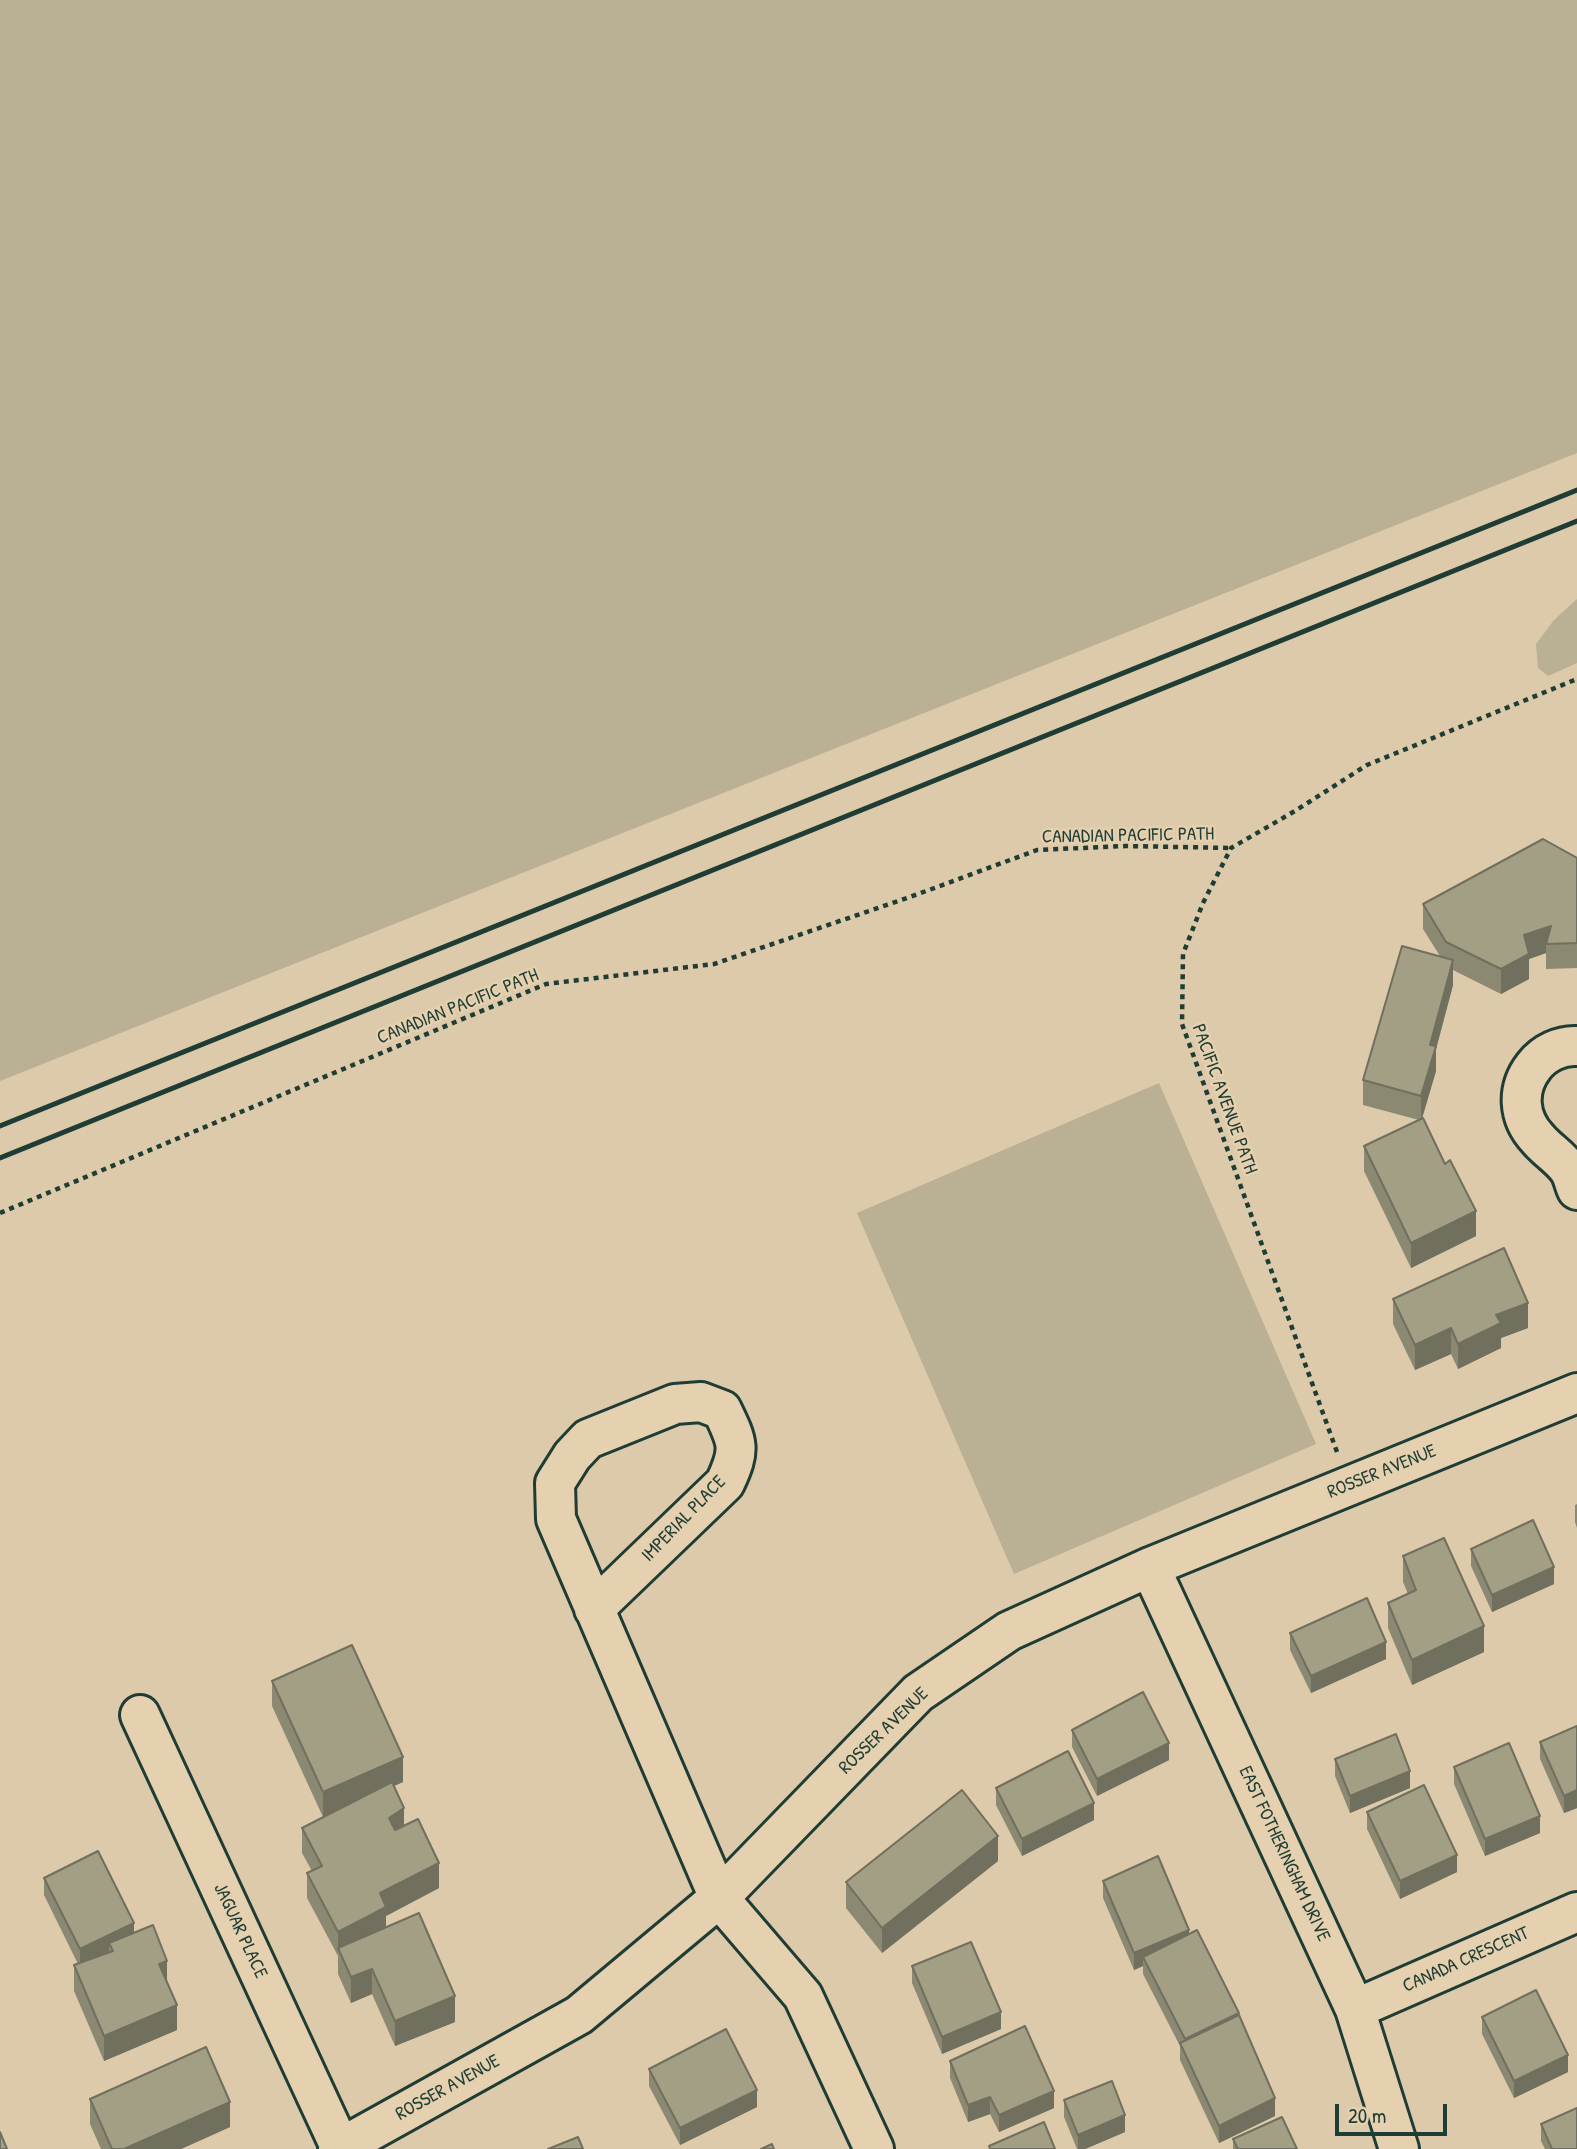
<!DOCTYPE html>
<html>
<head>
<meta charset="utf-8">
<style>
  body { margin:0 }
  #map { position:relative; width:1577px; height:2149px; overflow:hidden; background:#ddcaaa; font-family:"Patrick Hand",sans-serif }
  canvas { display:block }
  .scale { position:absolute; left:1335px; top:2104px; width:112px; height:32px; box-sizing:border-box; border:4px solid #1f3d34; border-top:0; padding-left:9px; font-size:21px; line-height:24px; white-space:nowrap; color:#1f3d34; -webkit-text-stroke:5px #e5d0af; paint-order:stroke }
</style>
</head>
<body>
<div id="map">
<canvas width="1577" height="2149"></canvas>
<div class="scale">20 m</div>
</div>
<script>
const ctx = document.querySelector('canvas').getContext('2d');
ctx.lineJoin = 'round';
function fill(path, color) { ctx.fillStyle = color; ctx.fill(path, 'evenodd'); }
function stroke(path, color, width, dash) { ctx.strokeStyle = color; ctx.lineWidth = width; ctx.lineCap = dash ? 'butt' : 'round'; ctx.setLineDash(dash || []); ctx.stroke(path); }
function label(font, color, halo, rows, align = 'center') {
  ctx.font = font + ' "Patrick Hand",sans-serif'; ctx.lineWidth = 5; ctx.setLineDash([]); ctx.textBaseline = 'middle'; ctx.strokeStyle = halo; ctx.fillStyle = color; for (const [text, x, y, turn = 0] of rows) {
    ctx.save(); ctx.translate(x, y); ctx.rotate((+turn || 0) * Math.PI / 180); ctx.textAlign = isNaN(turn) ? turn : align; if (halo) ctx.strokeText(text, 0, 0); ctx.fillText(text, 0, 0); ctx.restore();
  }
}
const green = new Path2D(`
  M0 0H1577V453L0 1081Z
  M1577 599V663L1548 676 1538 668 1536 644 1554 620Z
  M1159 1083 1316 1444 1014 1574 857 1213Z`);
const path = new Path2D(`
  M0 1213 546 984 714 964 910 897 1037 850 1126 846 1231 848
  M1337 1452 1182 1024 1183 954 1203 903 1231 848 1295 811 1367 765 1577 679`);
const minor = new Path2D(`
  M1577 1046C1561 1045 1544 1053 1534 1066 1516 1089 1518 1118 1538 1139 1547 1150 1561 1158 1569 1170 1573 1176 1574 1184 1577 1190
  M1150 1567 1355 2009 1399 2149
  M594 1609 725 1483C741 1449 738 1443 722 1410L701 1402 675 1404 588 1439 572 1456 555 1483 556 1519 719 1898 803 1996 874 2149
  M140 1715 341 2149
  M1355 2009 1577 1912
  M338 2149 579 2015 719 1898 918 1693 1009 1631 1150 1567 1577 1393`);
const rail = new Path2D(`
  M0 1126 1577 490
  M0 1158 1577 521`);
const wall = new Path2D(`
  M1577 858V968L1546 969V953L1529 959V979L1501 994 1453 970V985L1436 1049V1071L1422 1119 1476 1236 1411 1268 1364 1171V1146L1419 1120 1363 1105V1080L1440 956 1423 929V904Z
  M1393 1299 1528 1328 1501 1338V1348L1458 1369 1451 1354 1415 1370 1393 1324Z
  M1577 1504V1528L1575 1522V1505Z
  M1471 1549 1554 1584 1492 1612 1471 1566Z
  M1403 1556 1484 1652 1412 1685 1388 1628V1603L1408 1594 1403 1582Z
  M1290 1633 1386 1659 1311 1693 1290 1650Z
  M272 1681 403 1782 394 1786 404 1826 439 1888 386 1916V1927L455 2022 395 2046 372 1994 351 2003 338 1974V1956L307 1898V1873L312 1871 302 1853V1828L323 1817 272 1706Z
  M1577 1726V1808L1564 1813 1540 1759V1742Z
  M1072 1730 1169 1760 1097 1796 1072 1747Z
  M1335 1759 1410 1788 1350 1813 1335 1776Z
  M1454 1767 1540 1833 1485 1856 1454 1784Z
  M996 1788 1094 1820 1022 1856 996 1805Z
  M1367 1812 1457 1872 1400 1899 1367 1829Z
  M998 1861 882 1953 846 1908V1882Z
  M44 1878 134 1933 167 1982 177 2030 104 2061 74 1991V1965L78 1964 44 1895Z
  M1103 1881 1189 1935 1239 2015 1275 2116 1219 2143 1180 2060V2046L1143 1974V1966L1134 1970 1103 1898Z
  M912 1966 1001 2029 942 2054 912 1983Z
  M1482 2017 1568 2072 1514 2098 1482 2034Z
  M950 2061 1054 2108 999 2132 990 2114 968 2122 950 2078Z
  M649 2069 757 2107 680 2145 649 2086Z
  M90 2099 230 2127 181 2149H101L90 2124Z
  M1064 2100 1125 2132 1085 2149H1077L1064 2117Z
  M1541 2124 1577 2149H1545L1541 2141Z
  M1233 2139 1297 2149H1233Z`);
const shadedWall = new Path2D(`
  M1551 926 1546 944V953L1529 959V979L1501 994V969L1524 935Z
  M1453 960V985L1436 1049V1071L1421 1121V1096L1430 1045Z
  M1476 1211V1236L1411 1268V1243Z
  M1528 1303V1328L1501 1338V1348L1458 1369V1344L1496 1315Z
  M1451 1328V1354L1415 1370V1345Z
  M1554 1567V1584L1492 1612V1595Z
  M1484 1626V1652L1412 1685V1660Z
  M1386 1642V1659L1311 1693V1676Z
  M1169 1743V1760L1097 1796V1779Z
  M403 1757V1782L323 1817V1792Z
  M1410 1771V1788L1350 1813V1796Z
  M1577 1790V1808L1564 1813V1796Z
  M1094 1803V1820L1022 1856V1839Z
  M404 1808V1833L389 1843V1818Z
  M1540 1816V1833L1485 1856V1839Z
  M998 1836V1861L882 1953V1928Z
  M1457 1855V1872L1400 1899V1881Z
  M439 1863V1888L386 1916V1932L338 1948V1957V1932L380 1893Z
  M134 1923V1940L109 1943V1952L80 1967V1949Z
  M1189 1930V1947L1143 1957V1966L1134 1970V1953Z
  M167 1961V1987L159 1964Z
  M372 1969V1994L351 2003V1977Z
  M455 1996V2022L395 2046V2021Z
  M177 2005V2030L104 2061V2036Z
  M1001 2012V2029L942 2054V2037Z
  M1239 2013V2030L1185 2053V2039Z
  M1568 2055V2072L1514 2098V2081Z
  M757 2090V2107L680 2145V2128Z
  M1054 2091V2108L999 2132V2115Z
  M990 2097V2114L968 2122V2105Z
  M1275 2098V2116L1219 2143V2126Z
  M230 2102V2127L181 2149H124Z
  M1125 2115V2132L1085 2149H1078V2135Z`);
const building = new Path2D(`
  M1543 839 1577 858V943L1546 944 1551 926 1524 935 1529 954 1501 969 1446 942 1423 904Z
  M1402 946 1453 960 1430 1045 1436 1046 1421 1096 1363 1080Z
  M1423 1118 1445 1164 1450 1160 1476 1211 1411 1243 1364 1146Z
  M1504 1248 1528 1303 1496 1315 1501 1323 1458 1344 1451 1328 1415 1345 1393 1299Z
  M1533 1520 1554 1567 1492 1595 1471 1549Z
  M1444 1538 1484 1626 1412 1660 1388 1603 1416 1590 1403 1556Z
  M1367 1598 1386 1642 1311 1676 1290 1633Z
  M352 1645 403 1757 323 1792 272 1681Z
  M1143 1692 1169 1743 1097 1779 1072 1730Z
  M1577 1726V1790L1564 1796 1540 1742Z
  M1396 1734 1410 1771 1350 1796 1335 1759Z
  M1509 1743 1540 1816 1485 1839 1454 1767Z
  M1068 1751 1094 1803 1022 1839 996 1788Z
  M392 1782 404 1808 389 1818 395 1830 418 1819 439 1863 380 1893 386 1907 338 1932 307 1873 322 1866 302 1828Z
  M1424 1785 1457 1855 1400 1881 1367 1812Z
  M962 1790 998 1836 882 1928 846 1882Z
  M98 1851 134 1923 80 1949 44 1878Z
  M1158 1856 1189 1930 1134 1953 1103 1881Z
  M419 1913 455 1996 395 2021 372 1969 351 1977 338 1948Z
  M153 1925 167 1961 159 1964 177 2005 104 2036 74 1965 113 1951 109 1943Z
  M1197 1930 1239 2013 1185 2039 1143 1957Z
  M971 1942 1001 2012 942 2037 912 1966Z
  M1536 1990 1568 2055 1514 2081 1482 2017Z
  M1239 2015 1275 2098 1219 2126 1180 2043Z
  M1025 2026 1054 2091 999 2115 990 2097 968 2105 950 2061Z
  M726 2029 757 2090 680 2128 649 2069Z
  M206 2047 230 2102 124 2149H112L90 2099Z
  M1112 2081 1125 2115 1078 2135 1064 2100Z
  M1577 2108V2149H1552L1541 2124Z
  M1282 2117 1297 2149H1238L1233 2139Z
  M1044 2122 1055 2149H990L989 2146Z
  M0 2132 7 2149H0Z
  M578 2137 583 2149H548Z
  M772 2144 774 2149H761Z`);
const streetNames = [
  ["CANADIAN PACIFIC PATH",1128,836,-1],
  ["CANADIAN PACIFIC PATH",458,1007,-22],
  ["PACIFIC AVENUE PATH",1224,1099,70],
  ["ROSSER AVENUE",1382,1472,-22],
  ["IMPERIAL PLACE",684,1519,-46],
  ["ROSSER AVENUE",884,1731,-44],
  ["EAST FOTHERINGHAM DRIVE",1284,1854,65],
  ["JAGUAR PLACE",240,1931,65],
  ["CANADA CRESCENT",1466,1960,-24],
  ["ROSSER AVENUE",448,2088,-29]
];
fill(green, '#bab094');
stroke(minor, '#1f3d34', 44);
stroke(path, '#1f3d34', 4.5, [5, 5]);
stroke(minor, '#e5d0af', 38);
stroke(rail, '#1f3d34', 5);
fill(wall, '#8b8972');
fill(shadedWall, '#716f5d');
fill(building, '#a29f85');
stroke(building, '#716f5d', 2);
label('19px', '#1f3d34', '#e5d0af', streetNames);
</script>
</body>
</html>
